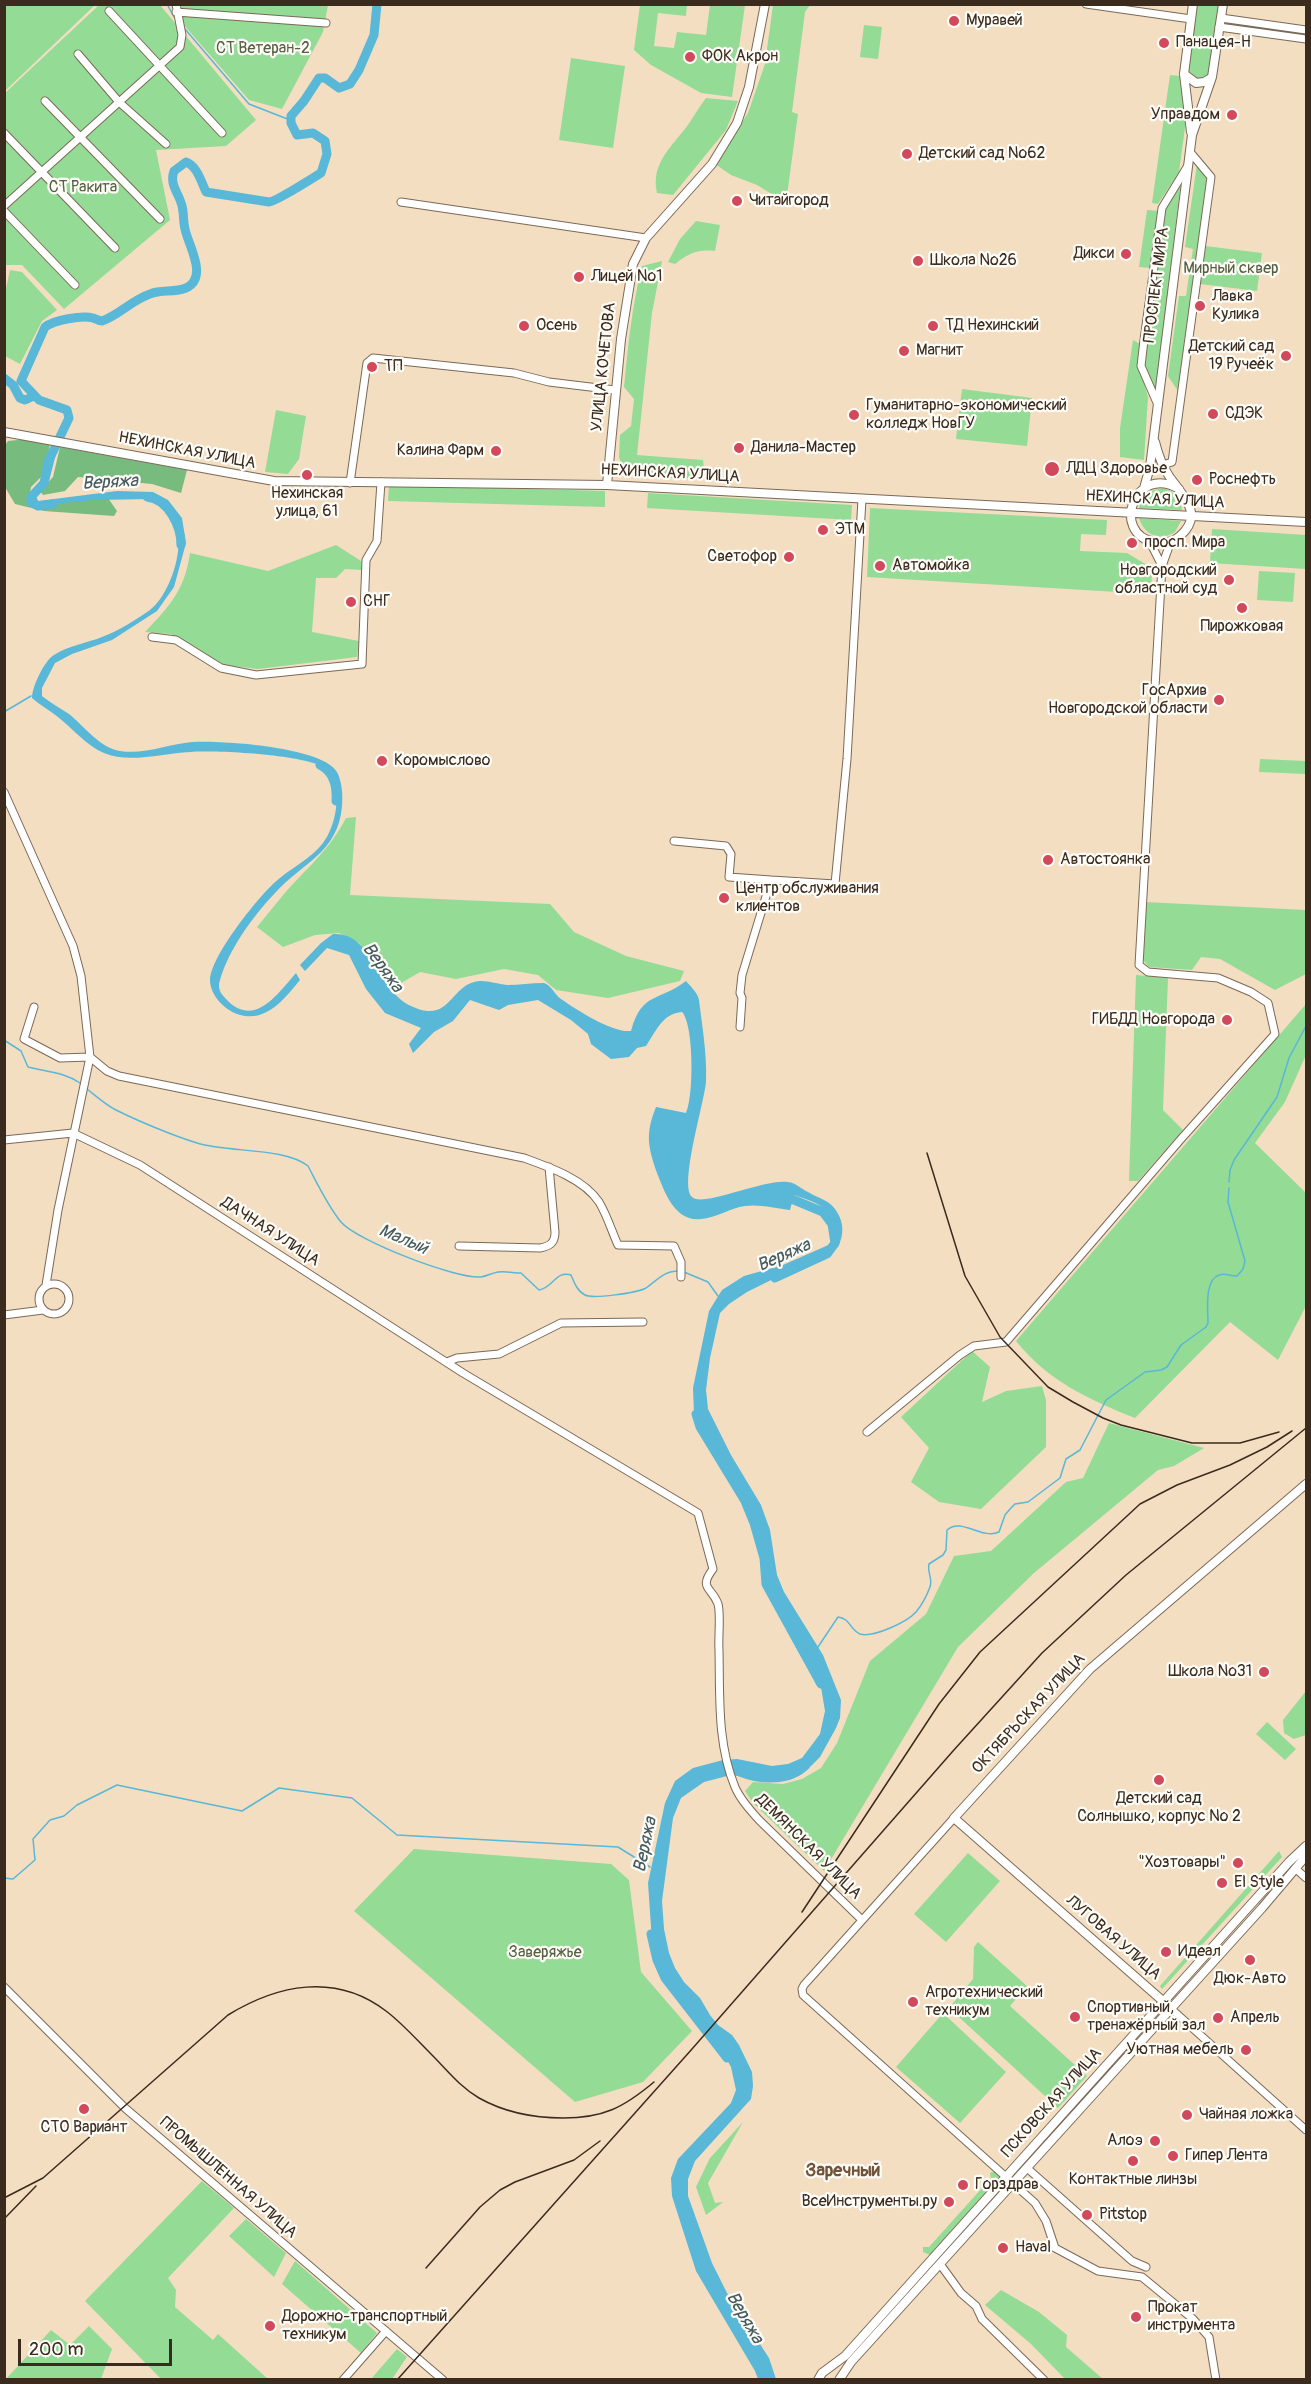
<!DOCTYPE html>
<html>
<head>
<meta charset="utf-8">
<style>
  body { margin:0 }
  #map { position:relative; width:1311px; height:2384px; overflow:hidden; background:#f3dec2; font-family:Pangolin,sans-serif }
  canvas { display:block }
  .frame { position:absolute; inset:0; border:6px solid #3b2a1e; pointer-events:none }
  .scale { position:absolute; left:18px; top:2339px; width:154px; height:27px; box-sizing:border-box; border:3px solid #3b2a1e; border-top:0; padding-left:8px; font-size:18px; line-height:21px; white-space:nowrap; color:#3b2a1e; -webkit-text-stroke:4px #fdfcf7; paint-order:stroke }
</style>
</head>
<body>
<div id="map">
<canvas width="1311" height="2384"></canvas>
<div class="frame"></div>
<div class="scale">200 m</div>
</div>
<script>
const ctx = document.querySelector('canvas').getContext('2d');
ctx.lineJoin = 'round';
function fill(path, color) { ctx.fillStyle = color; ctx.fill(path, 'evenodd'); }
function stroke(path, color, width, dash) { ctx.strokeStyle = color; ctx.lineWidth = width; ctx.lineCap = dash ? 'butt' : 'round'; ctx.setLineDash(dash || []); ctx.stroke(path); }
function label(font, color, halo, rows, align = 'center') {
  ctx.font = font + ' Pangolin,sans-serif'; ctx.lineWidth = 4.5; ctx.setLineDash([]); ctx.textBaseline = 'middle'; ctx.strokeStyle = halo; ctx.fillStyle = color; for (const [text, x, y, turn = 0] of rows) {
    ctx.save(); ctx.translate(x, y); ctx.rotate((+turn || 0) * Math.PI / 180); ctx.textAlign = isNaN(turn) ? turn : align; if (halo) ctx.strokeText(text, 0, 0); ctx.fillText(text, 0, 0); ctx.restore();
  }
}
const green = new Path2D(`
  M5 4H95V5L5 91Z
  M99 5H160L256 120 226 146 156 150 170 220 64 309 22 265H5V93Z
  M181 5H328L323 32 282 109 249 100 183 24Z
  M640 5H687L686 16 658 13 654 46 674 48 677 32 706 35 710 5H745L732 97 701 93 651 65 634 50Z
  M773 5H810L805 12 792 112 798 114 786 203 757 185 731 175 715 164 748 113 765 64Z
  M1195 5H1220L1209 74 1197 81 1187 74Z
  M864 25 882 27 878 59 860 57Z
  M571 58 625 66 613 148 559 140Z
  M1170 75 1180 76 1187 113 1179 172 1158 204 1152 203Z
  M706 98 738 101 726 130 673 195 657 193C650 162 674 145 690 122 695 114 700 106 706 98Z
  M1197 164 1208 178 1178 391 1168 376 1179 296H1186L1193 249 1185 247Z
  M1181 180 1156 391 1143 364 1166 206Z
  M1147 210 1160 211 1151 268 1139 267Z
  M696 221 720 225 715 251C698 249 689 253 675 264L668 262 680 239Z
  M1205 246 1262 253 1257 291 1200 284Z
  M662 261 652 313 637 455 703 460 704 469 686 479 634 475 623 468 619 457 620 435 631 426 634 399 624 387C628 346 632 306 642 266Z
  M10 270 22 272 57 310 42 321 20 364 5 356V293Z
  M1133 340 1140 344 1139 366 1148 397 1144 460 1120 457V428Z
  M962 389 1032 398 1027 446 956 439Z
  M276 410 306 416 299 459 288 474 265 472Z
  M389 485 605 491V507L388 501Z
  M1163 488C1175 492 1181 497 1182 510L1139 508C1142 494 1151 490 1163 488Z
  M648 493 852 505 851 520 647 508Z
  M870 508 1107 520 1106 535 1081 534 1080 551 1127 553 1152 568 1151 594 867 577Z
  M1139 518 1181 521 1175 532C1160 542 1144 535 1139 518Z
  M1212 529 1306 535V569L1210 563Z
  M336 545 361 561 362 570 345 569 336 578H316L312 632 359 641 357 657 258 669 224 665 171 634 145 632C170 606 185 589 190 553L268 571Z
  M1259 571 1295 573 1293 602 1257 600Z
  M1260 759 1306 761V774L1259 772Z
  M356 817 350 895 550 904 574 932 626 956 684 971 680 981 608 998 556 990 538 975 504 969 456 979 420 972 396 986 385 982 359 943 339 933 315 935 283 947 257 927C266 916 275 905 284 894 306 869 331 848 346 818Z
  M1145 902 1306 910V974L1275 990 1220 959 1201 957 1192 970 1149 967 1142 959Z
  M1136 975 1168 978 1163 1110 1183 1130 1138 1181H1129Z
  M1306 1004V1055L1285 1102 1255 1143 1306 1193V1306L1278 1360 1230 1322 1135 1418C1088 1399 1048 1381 1016 1341Z
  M972 1351 990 1367 982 1402 1006 1391 1042 1386 1046 1400V1447L981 1509 939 1502 911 1482 929 1448 901 1417Z
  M1109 1423 1204 1448 1174 1466 1158 1470 1034 1573 958 1647 824 1871 753 1803 745 1791 753 1782 783 1784 802 1779 821 1768 837 1743 870 1661 926 1614 954 1556 991 1551 1066 1482 1083 1478Z
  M1306 1691V1735L1294 1739 1284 1733 1283 1720Z
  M1267 1722 1296 1749 1285 1760 1256 1734Z
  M414 1849 611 1864 629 1880 641 1972 692 2031 643 2082 575 2102 354 1911Z
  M1279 1851 1282 1857 1162 1989 1160 1986Z
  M968 1853 1000 1881 946 1942 914 1914Z
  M978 1942 1027 1986 1010 2006 1087 2076 1058 2108 949 2008 973 1979 974 1947Z
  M943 2013 1006 2072 960 2123 896 2067Z
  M743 2122 708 2183 715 2203 723 2202 706 2215 696 2187 710 2158Z
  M995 2171 1000 2175 999 2178 930 2255 923 2252V2247H929L991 2178 990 2173Z
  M202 2181 234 2208 168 2278 176 2290 175 2307 213 2340 218 2334 268 2379H161L85 2301Z
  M246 2219 286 2253 274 2277 229 2236Z
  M295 2261 377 2333 361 2353 282 2284Z
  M1001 2290 1039 2312 1067 2335 1066 2347 1103 2379H1065L1031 2344 985 2305Z
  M89 2326 112 2349 101 2379H6L51 2330 70 2345Z
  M397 2349 407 2357 392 2379H371Z`);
const forest = new Path2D(`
  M28 439 50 444 44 474 31 487 29 498 42 504 108 498 117 511 114 516 44 511 15 504 5 487V445L8 441Z
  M60 447 187 470 181 493 152 484 78 477 65 491 43 495 40 491 53 477Z`);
const water = new Path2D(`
  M52 449 57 450 49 481 36 496 38 501 117 491 153 492 168 500 182 518 186 543 174 587 157 611 112 640 72 654 55 663 42 688V696C51 703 60 708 69 714 84 726 100 748 120 751 144 755 169 744 192 742 220 740 328 747 338 774 342 784 343 795 342 806 338 853 303 862 275 893 253 916 229 949 220 980 217 989 221 994 227 1000 255 1029 279 992 296 973L300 980C284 999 266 1024 237 1014 224 1009 210 995 210 980 211 956 256 900 274 883 289 869 311 859 323 843 336 826 342 792 331 773 320 754 212 750 190 752 163 753 129 764 104 753 87 746 72 728 58 717 49 710 40 705 32 698 32 687 44 661 54 655 67 646 87 643 102 637 118 631 136 620 150 610 177 589 197 511 153 499L95 500 40 505 36 503 32 495 44 482Z
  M333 934C372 931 377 990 411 1006 449 1024 449 989 474 982 484 979 496 984 507 985 519 985 531 983 544 983 552 986 554 994 561 999 577 1010 612 1033 631 1031 642 991 659 1002 686 981 690 986 698 993 699 1000 702 1025 707 1054 706 1081 705 1101 679 1184 692 1197 701 1208 765 1178 788 1182 796 1183 801 1189 808 1192 820 1199 830 1200 837 1212 844 1223 844 1235 838 1247L747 1292 729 1304 720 1313 710 1358 706 1390 708 1409 731 1455 761 1505 770 1530 777 1575 784 1592 823 1655 841 1700 840 1718 836 1728 820 1757 811 1766 785 1775 727 1776 704 1782 681 1798 673 1818 662 1901 664 1929 669 1953 675 1968 684 1982 700 1998 710 2015 718 2025 732 2035 739 2045 752 2072 753 2086 751 2099 695 2161 688 2179V2196L712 2263 727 2293 769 2358 776 2379H758L755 2371 696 2271 672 2196 671 2178 678 2159 731 2103 736 2090 731 2067 721 2049 668 1980 656 1957 652 1941 648 1883 665 1803 675 1781 693 1768 723 1760 737 1759 772 1766 788 1764 802 1758 820 1734 825 1711 821 1687 764 1577 761 1566 763 1552 753 1512 700 1426 694 1414 693 1388 709 1311 722 1290 744 1276 783 1265 833 1243C837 1237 837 1232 835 1225 831 1206 811 1201 794 1195L790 1210C776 1208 758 1204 745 1206 730 1208 716 1218 701 1219 675 1222 665 1193 657 1173 648 1147 645 1134 656 1107L686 1113C694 1097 694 1024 682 1012 663 1013 656 1031 646 1046L637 1048 629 1057 611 1059 591 1044 588 1034 571 1020 538 1000 508 1005 499 1010 470 1000 453 1021 434 1032 413 1053 409 1044 421 1028 385 1013 366 989 349 955 327 948 305 971 300 965 321 943Z`);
const stream = new Path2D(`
  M167 4 174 17
  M185 29 249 104 290 120
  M4 712 31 696
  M4 1040 21 1051 28 1067C47 1072 64 1072 80 1083
  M87 1089C96 1096 106 1105 116 1110 138 1121 174 1136 197 1143 229 1153 284 1147 308 1166 318 1185 328 1206 341 1222 357 1241 456 1279 481 1277 487 1276 492 1273 498 1272 506 1271 514 1273 521 1273L539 1290C553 1288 556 1270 571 1275 574 1282 577 1291 585 1295 593 1299 637 1293 646 1288 658 1280 663 1271 679 1271
  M1229 1182 1230 1170 1234 1160 1277 1097 1289 1058 1306 1026
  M684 1272 708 1282 718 1296
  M818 1647 838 1617C850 1618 850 1630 860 1634 873 1638 907 1622 916 1612 921 1606 927 1595 930 1587 933 1579 927 1572 929 1564L943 1555 946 1550 947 1530C961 1517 982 1540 999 1532L1005 1515 1010 1509 1015 1504 1028 1502 1060 1478 1066 1459 1080 1450 1106 1400 1145 1372 1161 1370 1167 1367 1181 1345 1206 1327 1208 1323C1208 1311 1204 1280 1219 1275 1225 1272 1231 1277 1237 1276L1243 1269 1245 1261 1228 1202 1229 1188
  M4 1878 13 1879 35 1860 33 1839 50 1820 64 1816 77 1805 117 1785 242 1811 279 1788 352 1798 397 1835 618 1847 650 1867`);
const river = new Path2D(`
  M4 378 13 385 20 398 25 400 34 396
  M147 497C168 499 181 526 181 545
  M53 504 38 506 31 502V497L44 483 48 462 69 418 67 410 39 400 21 381 45 327C54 320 82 315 93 318 96 319 99 321 102 321 119 315 132 300 150 294 161 289 174 293 186 288 209 277 188 245 185 229 183 221 184 213 182 206 179 193 169 185 174 171L186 162C197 166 201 181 206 192L269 202C275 202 313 178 321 173L327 154 325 141 313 133 297 135 291 123V116L304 101 319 78H325L339 88 350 84 359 70 374 35 377 4
  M320 765C334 772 337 786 336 801
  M775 1278 827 1254 835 1243 832 1224 823 1212 782 1195
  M696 1414 700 1427 745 1501 754 1523 764 1558 766 1584 821 1684
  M740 1772C760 1780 789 1782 806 1765
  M651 1934 657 1960 665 1978 727 2058`);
const minor = new Path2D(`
  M1086 4 1191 19
  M109 11 222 133
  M176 12 326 23
  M1221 18 1306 30
  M1219 27 1306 39
  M78 54 119 102 166 144
  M45 101 160 219
  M4 133 115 248
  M401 202 646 238
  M4 206 180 47 182 35 176 4
  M4 211 75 285
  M1158 405 1141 366 1144 340 1162 208 1187 167
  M1163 465 1172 462 1211 177 1190 152
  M350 483 367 363 373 358 514 373 549 382 615 390
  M1149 540 1162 566
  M152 637 176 640 221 668 256 675 362 664 366 560 377 541 381 482
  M4 792 73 946 81 976 90 1057 58 1210 46 1285
  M674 841 726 846 731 854 729 877 771 880
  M34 1007 24 1039 60 1058 90 1057 107 1071 119 1076 524 1158C549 1167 584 1179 599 1202 607 1215 612 1232 618 1245L674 1246 681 1262V1277
  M740 1027 742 998 740 993 742 975 771 880 835 884 847 759 862 499
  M4 1140 73 1133 140 1165 463 1373 698 1513 713 1569C698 1589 712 1587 718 1604 721 1615 718 1638 719 1650 720 1695 717 1744 735 1787 740 1799 750 1810 759 1820L862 1920
  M459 1246 540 1248C551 1246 555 1242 555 1232L549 1167
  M39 1299a15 15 0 1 1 30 0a15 15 0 1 1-30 0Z
  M4 1315 43 1310
  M447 1362 457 1358 499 1354 561 1323 643 1322
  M867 1432 960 1355 974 1346 1006 1342 1181 1139 1275 1034 1268 1003 1251 992 1218 978 1148 972 1139 965 1162 566 1171 541
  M954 1818 804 1985 802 1989 803 1995 1035 2203 1046 2221 1055 2248 1098 2271 1142 2277 1193 2319 1209 2337 1216 2380
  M1296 1869 1306 1878
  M4 1987 125 2108 443 2380
  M1168 2006 1306 2130
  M1027 2168 1132 2261 1146 2267
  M940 2264 961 2293 976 2306 982 2319 1044 2380
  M343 2380 386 2331`);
const major = new Path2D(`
  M1184 74 1196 83 1204 82 1211 78
  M1191 132 1184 74 1193 4
  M4 432 274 481 607 485 1306 522
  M1155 442C1158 454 1162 466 1169 476 1182 495 1205 514 1180 536 1173 542 1163 544 1154 542 1110 533 1135 463 1179 489
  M607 485 621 339 633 264 646 238 712 164 737 123 749 87 765 4
  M1144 488 1150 467 1192 135 1212 77 1223 4
  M1164 2002 954 1818 1090 1669 1306 1484
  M818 2380 822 2373 845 2356 1289 1862 1306 1846
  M839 2380 851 2362 1262 1908 1306 1856`);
const rail = new Path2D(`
  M927 1153 965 1276 1000 1337 1048 1387 1073 1402 1103 1418 1121 1425 1192 1443H1240L1279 1432
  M802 1912 939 1704 980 1652 1140 1504 1177 1485 1230 1465 1267 1447 1292 1431
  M4 2198 43 2178 228 2015C277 1985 335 1972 386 2011 402 2023 417 2040 432 2055 447 2070 460 2087 479 2098 504 2112 535 2118 563 2118 603 2118 623 2108 654 2082
  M4 2219 36 2186
  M426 2268 480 2207 500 2190 515 2182 574 2160 600 2141
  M397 2380 692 2049 953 1751 1042 1653 1126 1575 1306 1428`);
const markers = [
  [954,21,6,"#d1495b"],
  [1164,43,6,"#d1495b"],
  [690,57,6,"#d1495b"],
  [1232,115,6,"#d1495b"],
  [907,154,6,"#d1495b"],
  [737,201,6,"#d1495b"],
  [1126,254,6,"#d1495b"],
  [918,261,6,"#d1495b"],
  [579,277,6,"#d1495b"],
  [1200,306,6,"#d1495b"],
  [524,326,6,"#d1495b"],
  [933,326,6,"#d1495b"],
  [904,351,6,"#d1495b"],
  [1286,356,6,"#d1495b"],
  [372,367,6,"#d1495b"],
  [1213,414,6,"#d1495b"],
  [854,415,6,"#d1495b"],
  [739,448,6,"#d1495b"],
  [496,451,6,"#d1495b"],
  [1052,469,8,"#d1495b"],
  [307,475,6,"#d1495b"],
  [1197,480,6,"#d1495b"],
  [823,530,6,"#d1495b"],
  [1132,543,6,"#d1495b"],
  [789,557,6,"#d1495b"],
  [880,566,6,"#d1495b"],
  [1229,580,6,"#d1495b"],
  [351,602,6,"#d1495b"],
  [1242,608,6,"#d1495b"],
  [1219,700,6,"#d1495b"],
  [382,761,6,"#d1495b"],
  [1048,860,6,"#d1495b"],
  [724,898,6,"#d1495b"],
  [1227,1020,6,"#d1495b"],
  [1264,1672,6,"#d1495b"],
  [1159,1780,6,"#d1495b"],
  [1238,1863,6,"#d1495b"],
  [1222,1883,6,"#d1495b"],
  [1166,1952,6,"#d1495b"],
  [1250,1960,6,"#d1495b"],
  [913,2002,6,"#d1495b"],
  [1075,2017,6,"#d1495b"],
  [1218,2018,6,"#d1495b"],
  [1246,2050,6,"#d1495b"],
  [84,2109,6,"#d1495b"],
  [1187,2115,6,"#d1495b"],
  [1155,2141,6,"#d1495b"],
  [1173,2156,6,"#d1495b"],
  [1133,2161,6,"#d1495b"],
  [963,2185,6,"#d1495b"],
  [949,2202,6,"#d1495b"],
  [1087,2215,6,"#d1495b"],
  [1003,2248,6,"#d1495b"],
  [1136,2317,6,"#d1495b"],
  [270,2326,6,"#d1495b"]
];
const poiNames = [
  ["Муравей",966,21],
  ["Панацея-Н",1176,43],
  ["ФОК Акрон",702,57],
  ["Управдом",1220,115,"right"],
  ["Детский сад №62",919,154],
  ["Читайгород",749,201],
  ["Дикси",1114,254,"right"],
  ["Школа №26",930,261],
  ["Лицей №1",591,277],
  ["Лавка",1212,297],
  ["Кулика",1212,315],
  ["Осень",536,326],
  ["ТД Нехинский",945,326],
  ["Детский сад",1274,347,"right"],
  ["19 Ручеёк",1274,365,"right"],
  ["Магнит",916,351],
  ["ТП",384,367],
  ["Гуманитарно-экономический",866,406],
  ["колледж НовГУ",866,424],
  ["СДЭК",1225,414],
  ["Данила-Мастер",751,448],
  ["Калина Фарм",484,451,"right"],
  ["ЛДЦ Здоровье",1066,469],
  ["Роснефть",1209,480],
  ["Нехинская",307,494,"center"],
  ["улица, 61",307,512,"center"],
  ["ЭТМ",835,530],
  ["просп. Мира",1144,543],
  ["Светофор",777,557,"right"],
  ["Автомойка",892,566],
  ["Новгородский",1217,571,"right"],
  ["областной суд",1217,589,"right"],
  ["СНГ",363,602],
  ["Пирожковая",1242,627,"center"],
  ["ГосАрхив",1207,691,"right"],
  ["Новгородской области",1207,709,"right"],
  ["Коромыслово",394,761],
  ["Автостоянка",1060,860],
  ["Центр обслуживания",736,889],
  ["клиентов",736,907],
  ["ГИБДД Новгорода",1215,1020,"right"],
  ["Школа №31",1252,1672,"right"],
  ["Детский сад",1159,1799,"center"],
  ["Солнышко, корпус № 2",1159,1817,"center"],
  ["\"Хозтовары\"",1226,1863,"right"],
  ["El Style",1234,1883],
  ["Идеал",1178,1952],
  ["Дюк-Авто",1250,1979,"center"],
  ["Агротехнический",925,1993],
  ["техникум",925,2011],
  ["Спортивный,",1087,2008],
  ["тренажёрный зал",1087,2026],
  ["Апрель",1230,2018],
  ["Уютная мебель",1234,2050,"right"],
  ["Чайная ложка",1199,2115],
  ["СТО Вариант",84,2128,"center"],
  ["Алоэ",1143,2141,"right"],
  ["Гипер Лента",1185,2156],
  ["Контактные линзы",1133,2180,"center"],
  ["Горздрав",975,2185],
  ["ВсеИнструменты.ру",937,2202,"right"],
  ["Pitstop",1099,2215],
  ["Haval",1015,2248],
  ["Прокат",1148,2308],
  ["инструмента",1148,2326],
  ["Дорожно-транспортный",282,2317],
  ["техникум",282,2335]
];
const parkNames = [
  ["СТ Ветеран-2",263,49],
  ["СТ Ракита",83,188],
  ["Мирный сквер",1231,269],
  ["Заверяжье",545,1953]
];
const streetNames = [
  ["ПРОСПЕКТ МИРА",1157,285,-83],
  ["УЛИЦА КОЧЕТОВА",604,367,-84],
  ["НЕХИНСКАЯ УЛИЦА",187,451,11],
  ["НЕХИНСКАЯ УЛИЦА",670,474,3],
  ["НЕХИНСКАЯ УЛИЦА",1155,500,3],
  ["ДАЧНАЯ УЛИЦА",270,1232,33],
  ["ОКТЯБРЬСКАЯ УЛИЦА",1029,1714,-47],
  ["ДЕМЯНСКАЯ УЛИЦА",808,1847,45],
  ["ЛУГОВАЯ УЛИЦА",1113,1938,41],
  ["ПСКОВСКАЯ УЛИЦА",1052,2103,-48],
  ["ПРОМЫШЛЕННАЯ УЛИЦА",228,2178,41]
];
const waterNames = [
  ["Веряжа",110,483,-3],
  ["Веряжа",382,968,54],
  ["Малый",403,1240,23],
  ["Веряжа",784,1256,-24],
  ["Веряжа",646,1845,-78],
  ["Веряжа",744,2318,60]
];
const neighbourhoodNames = [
  ["Заречный",843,2171]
];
fill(green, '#94db96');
fill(forest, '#77bb7f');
fill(water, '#59b7d7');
stroke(stream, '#59b7d7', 1.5);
stroke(river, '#59b7d7', 9);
stroke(minor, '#7b6957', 9);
stroke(major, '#7b6957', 10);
stroke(minor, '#fff', 7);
stroke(major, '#fff', 8);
stroke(rail, '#3b2a1e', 1.5);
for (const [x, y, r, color] of markers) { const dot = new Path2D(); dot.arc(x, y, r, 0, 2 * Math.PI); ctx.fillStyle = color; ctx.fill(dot); stroke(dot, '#fdfcf7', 2); }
label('16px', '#3b2a1e', '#fdfcf7', poiNames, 'left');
label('16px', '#565f42', '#fdfcf7', parkNames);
label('16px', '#3b2a1e', '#fdfcf7', streetNames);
label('italic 18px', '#465b5f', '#fdfcf7', waterNames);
label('bold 18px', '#735338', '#fdfcf7', neighbourhoodNames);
</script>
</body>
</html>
